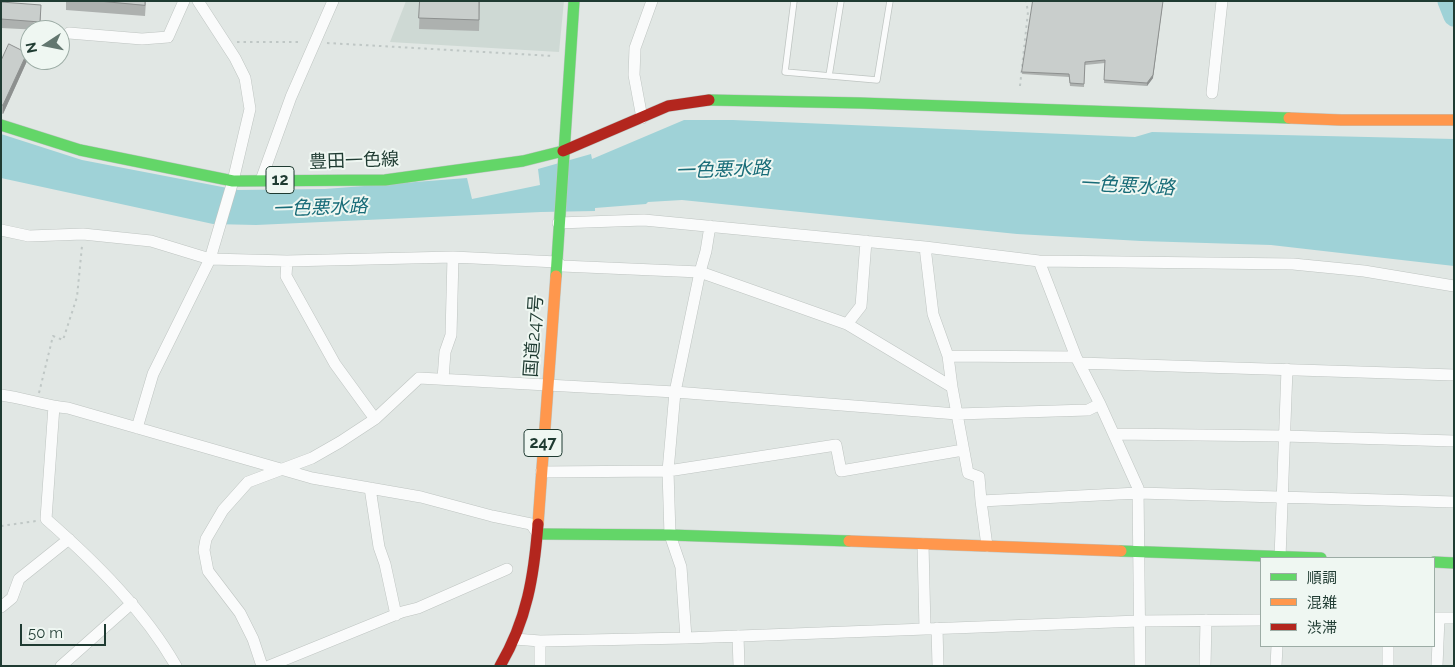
<!DOCTYPE html>
<html>
<head>
<meta charset="utf-8">
<style>
  body { margin:0 }
  #map { position:relative; width:1455px; height:667px; overflow:hidden; background:#e1e7e4; font-family:Raleway,"Noto Sans JP",sans-serif }
  canvas { display:block }
  .frame { position:absolute; inset:0; border:2px solid #1f3b32; pointer-events:none }
  .legend { position:absolute; left:1260px; top:557px; width:175px; height:90px; box-sizing:border-box; background:#eff7f2; border:1px solid #9caca5; margin:0; padding:6px 9px; list-style:none; font-size:15px; color:#1f3b32 }
  .legend li { display:flex; align-items:center; gap:10px; height:25px }
  .legend b { width:25px; border:1px solid #9caca5 }
  .north { position:absolute; left:20px; top:20px; width:50px; height:50px; box-sizing:border-box; background:#eff7f2; border:1px solid #9caca5; border-radius:50%; rotate:259deg; font-size:14px; font-weight:700; line-height:20px; text-align:center; color:#1f3b32 }
  .north::after { content:''; display:block; margin:auto; width:18px; height:22px; background:#637770; clip-path:polygon(50% 0,100% 100%,50% 72%,0 100%) }
  .scale { position:absolute; left:20px; top:624px; width:86px; height:22px; box-sizing:border-box; border:2px solid #1f3b32; border-top:0; padding-left:6px; font-size:15px; line-height:18px; white-space:nowrap; color:#1f3b32; -webkit-text-stroke:4px #eff7f2; paint-order:stroke }
</style>
</head>
<body>
<div id="map">
<canvas width="1455" height="667"></canvas>
<div class="frame"></div>
<ul class="legend">
<li><b style="height:6px;background:#63d668"></b>順調</li>
<li><b style="height:6px;background:#ff974d"></b>混雑</li>
<li><b style="height:6px;background:#b3261e"></b>渋滞</li>
</ul>
<div class="north">N</div>
<div class="scale">50 m</div>
</div>
<script>
const ctx = document.querySelector('canvas').getContext('2d');
ctx.lineJoin = 'round';
function fill(path, color) { ctx.fillStyle = color; ctx.fill(path, 'evenodd'); }
function stroke(path, color, width, dash) { ctx.strokeStyle = color; ctx.lineWidth = width; ctx.lineCap = dash ? 'butt' : 'round'; ctx.setLineDash(dash || []); ctx.stroke(path); }
function label(font, color, halo, rows, align = 'center') {
  ctx.font = font + ' Raleway,"Noto Sans JP",sans-serif'; ctx.lineWidth = 4; ctx.setLineDash([]); ctx.textBaseline = 'middle'; ctx.strokeStyle = halo; ctx.fillStyle = color; for (const [text, x, y, turn = 0] of rows) {
    ctx.save(); ctx.translate(x, y); ctx.rotate((+turn || 0) * Math.PI / 180); ctx.textAlign = isNaN(turn) ? turn : align; if (halo) ctx.strokeText(text, 0, 0); ctx.fillText(text, 0, 0); ctx.restore();
  }
}
const built = new Path2D(`
  M406 1H564L559 52 390 42Z`);
const water = new Path2D(`
  M684 120H733L1135 137 1152 132 1454 139V266L1271 245 1141 241 1017 234 682 200 648 202 646 204 595 208V211L541 212 256 225 213 224 1 178V134L82 160 238 190 325 189 467 178 472 199 540 185 538 169 591 154 592 159Z`);
const river = new Path2D(`
  M1448 1 1454 16`);
const path = new Path2D(`
  M237 42H302
  M327 43 554 56
  M1020 86 1028 12 1026 1
  M39 393 53 336 63 340 77 297 82 246
  M1 526 36 521`);
const lane = new Path2D(`
  M794 1 785 72 877 80 890 1
  M829 76 841 1`);
const street = new Path2D(`
  M69 33 142 39 168 37 184 1
  M1212 93 1222 1
  M642 118 634 75 635 48 652 1
  M261 180 291 97 333 1
  M558 223 644 220 925 247 1039 261 1293 264 1364 271 1454 286
  M1 230 29 236 83 234 151 241 210 259 287 261 453 257 557 262 562 266 700 272 847 324 952 387 968 473 979 477 981 501 987 546
  M925 247 933 314 948 356 952 387
  M287 261 286 276 335 364 375 419
  M1039 261 1076 357 1100 404 1138 488 1140 666
  M847 324 861 306 866 241
  M948 356 1076 357
  M1079 363 1454 375
  M443 379 445 352 451 335 453 257
  M1 395C24 398 46 406 68 408L312 478 421 497 492 516 531 524 538 534
  M54 406 46 519C94 561 144 610 176 666
  M137 428 153 374 210 259 233 181 250 109 245 78 235 58 198 1
  M1114 434 1284 436 1454 441
  M541 472 668 471 836 445 841 471 963 450
  M370 488 379 547 385 564 396 615
  M981 501 1138 493 1454 502
  M923 544 925 629
  M1280 558 1287 369
  M1 607 12 598 19 579 69 539
  M1434 618H1454
  M937 628 938 666
  M738 636 739 666
  M686 638 681 567 670 535 668 471 675 392 700 272 706 251 710 226
  M515 639 540 641 686 638 1139 621 1261 620
  M540 641V666
  M61 666 132 603
  M262 666 253 639 240 613 208 571 204 550 206 539 223 510 248 482 312 458 340 442 375 419 419 378 675 392 957 414 1088 410 1100 404
  M269 666 402 612 418 608 507 569
  M1205 666 1206 620
  M1276 666 1277 646
  M1388 666V646
  M1437 666 1439 618`);
const fast = new Path2D(`
  M709 100 860 103 1289 118
  M1 125 80 150 233 181 385 180 523 161 563 151
  M556 276 574 1
  M539 534 670 535 849 541
  M1121 551 1321 558
  M1434 562 1454 563`);
const slow = new Path2D(`
  M1289 118 1341 120H1454
  M538 524 556 276
  M849 541 1121 551`);
const jam = new Path2D(`
  M563 151 668 106 709 100
  M500 666C527 620 534 576 538 524`);
const wall = new Path2D(`
  M66 1H146L145 16 66 10Z
  M420 1H480L479 31 419 29Z
  M1033 1 1153 78 1147 86 1104 83 1105 63 1085 65 1084 87 1070 86 1069 77 1022 74Z
  M1 2 41 14 40 30 1 28Z
  M1 61H27L3 114 1 113Z`);
const shadedWall = new Path2D(`
  M1163 1 1153 78 1147 86V83Z
  M27 53V61L3 114V105Z`);
const building = new Path2D(`
  M99 1H145V5Z
  M420 1H479V20L419 18Z
  M1033 1H1163L1153 75 1147 83 1104 80 1105 60 1085 62 1084 84 1070 83 1069 74 1022 72Z
  M1 2 41 5 40 22 1 19Z
  M9 44 27 53 3 105H1V61Z`);
const shields = [
  [280,180,28],
  [543,443,38]
];
const shieldNames = [
  ["12",280,180],
  ["247",543,443]
];
const streetNames = [
  ["豊田一色線",354,161,-2],
  ["国道247号",534,336,-86]
];
const waterNames = [
  ["一色悪水路",723,170,-2],
  ["一色悪水路",1127,186,3],
  ["一色悪水路",320,208,-2]
];
fill(built, '#ced9d4');
fill(water, '#9fd2d7');
stroke(river, '#9fd2d7', 21);
stroke(lane, '#bec4c1', 7);
stroke(street, '#bec4c1', 12);
stroke(fast, '#bdc5c2', 12);
stroke(slow, '#bdc5c2', 12);
stroke(jam, '#bdc5c2', 12);
stroke(path, '#bfc7c5', 2, [2.5, 4]);
stroke(lane, '#fafbfb', 5.5);
stroke(street, '#fafbfb', 11);
stroke(fast, '#63d668', 11);
stroke(slow, '#ff974d', 11);
stroke(jam, '#b3261e', 11);
fill(wall, '#adb1af');
fill(shadedWall, '#8d908f');
fill(building, '#c9cecc');
stroke(building, '#8d908f', 1);
for (const [x, y, w] of shields) { const box = new Path2D(); box.roundRect(x - w / 2, y - 13.5, w, 27, 4); ctx.fillStyle = '#eff7f2'; ctx.fill(box); stroke(box, '#1f3b32', 1); }
label('bold 16px', '#1f3b32', null, shieldNames);
label('18px', '#1f3b32', '#eff7f2', streetNames);
label('italic 19px', '#186c78', '#eff7f2', waterNames);
</script>
</body>
</html>
